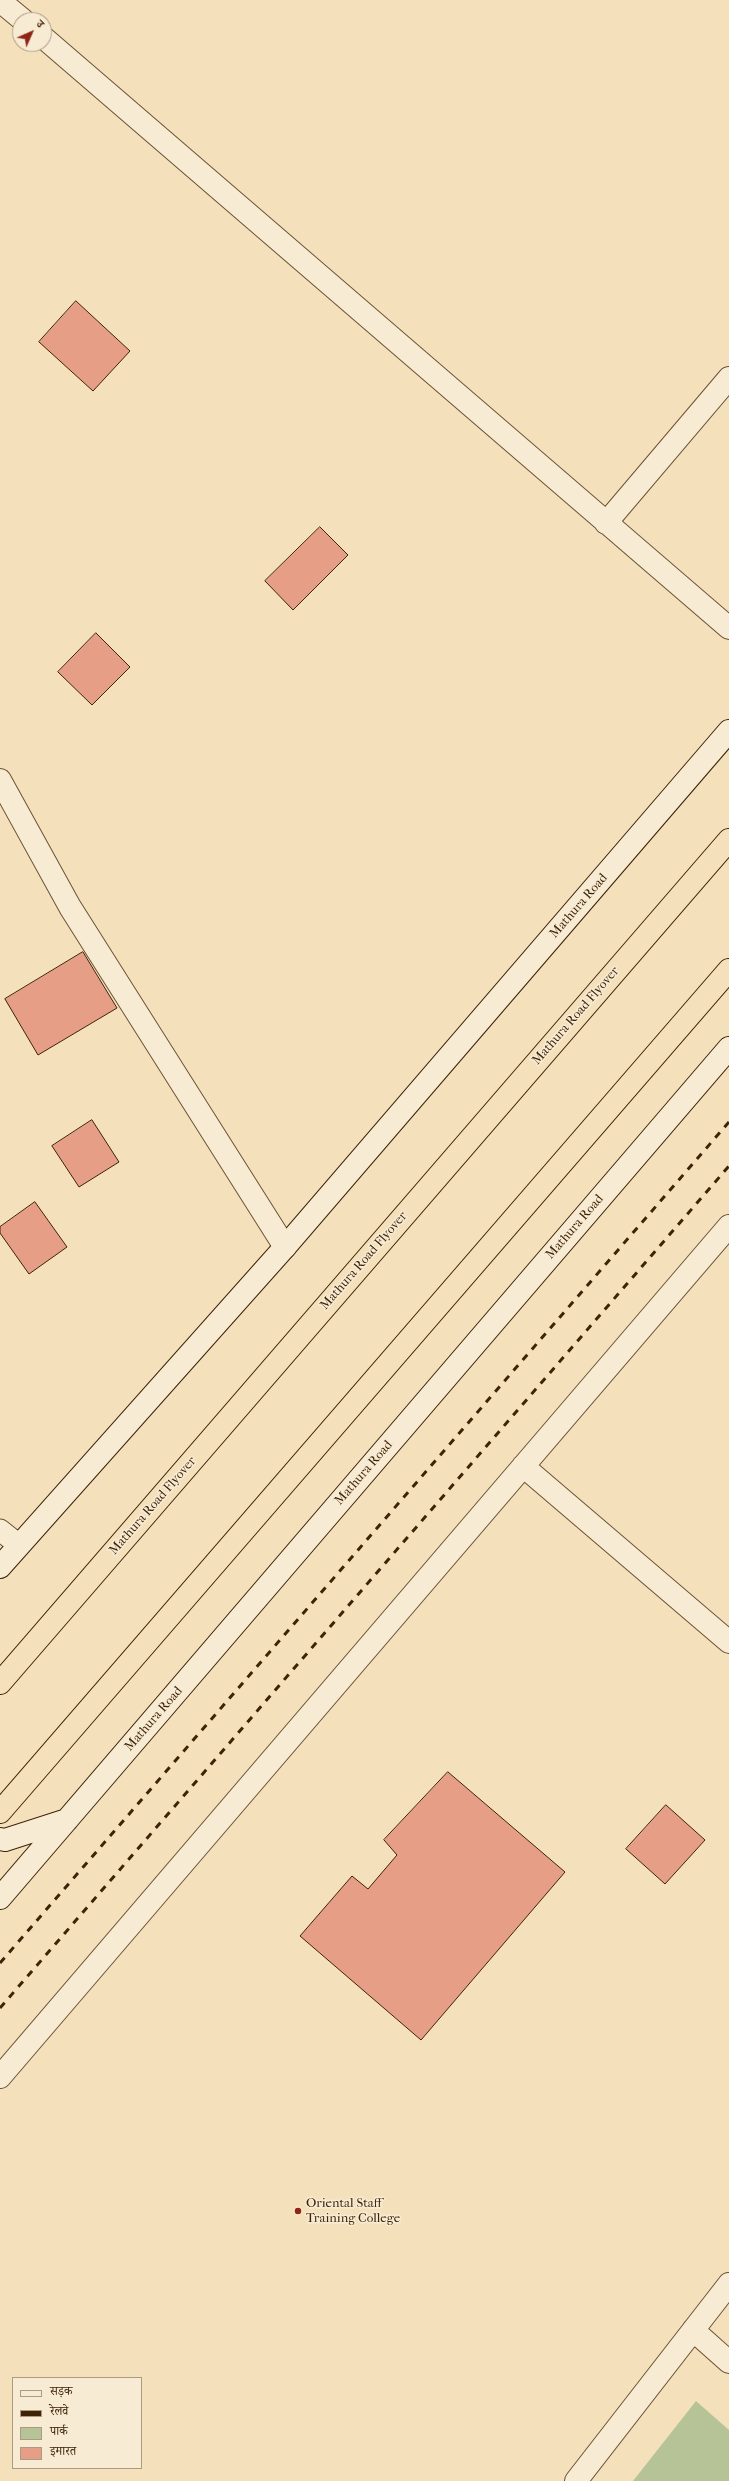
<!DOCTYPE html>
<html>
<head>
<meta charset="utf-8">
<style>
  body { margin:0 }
  #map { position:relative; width:729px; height:2481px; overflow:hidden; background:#f5e0bc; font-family:"IM FELL French Canon","Noto Serif Devanagari",serif }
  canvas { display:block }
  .legend { position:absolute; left:12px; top:2377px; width:130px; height:92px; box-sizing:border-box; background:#f8ebd3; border:1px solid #ad9b81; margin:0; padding:5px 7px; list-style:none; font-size:12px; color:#3d2307 }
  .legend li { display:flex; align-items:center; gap:8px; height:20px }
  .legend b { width:20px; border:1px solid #ad9b81 }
  .north { position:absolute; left:12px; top:12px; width:40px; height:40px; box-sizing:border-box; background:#f8ebd3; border:1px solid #ad9b81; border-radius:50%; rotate:45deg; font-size:11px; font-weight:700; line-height:16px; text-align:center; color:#3d2307 }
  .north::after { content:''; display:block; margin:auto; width:14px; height:18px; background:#8f2418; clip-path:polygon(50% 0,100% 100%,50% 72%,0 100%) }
</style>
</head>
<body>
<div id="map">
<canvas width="729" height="2481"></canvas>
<ul class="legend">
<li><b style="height:5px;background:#f8ebd3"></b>सड़क</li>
<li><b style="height:5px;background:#3d2307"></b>रेलवे</li>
<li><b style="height:11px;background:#b5c396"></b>पार्क</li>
<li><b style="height:11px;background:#e69e87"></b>इमारत</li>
</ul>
<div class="north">उ</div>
</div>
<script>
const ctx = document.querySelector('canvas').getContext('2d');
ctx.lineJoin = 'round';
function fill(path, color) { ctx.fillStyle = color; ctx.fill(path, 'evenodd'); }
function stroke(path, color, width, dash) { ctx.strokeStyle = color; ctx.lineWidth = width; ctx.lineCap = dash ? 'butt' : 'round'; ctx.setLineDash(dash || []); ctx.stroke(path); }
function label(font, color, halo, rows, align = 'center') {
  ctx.font = font + ' "IM FELL French Canon",serif'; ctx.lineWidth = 3; ctx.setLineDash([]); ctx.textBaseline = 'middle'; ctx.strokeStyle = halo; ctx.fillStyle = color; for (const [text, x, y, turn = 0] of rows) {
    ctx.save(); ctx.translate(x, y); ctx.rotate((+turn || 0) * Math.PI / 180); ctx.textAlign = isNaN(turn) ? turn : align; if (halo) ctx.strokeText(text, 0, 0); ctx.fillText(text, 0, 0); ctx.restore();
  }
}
const green = new Path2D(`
  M696 2401 729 2430V2481H633Z`);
const building = new Path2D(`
  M76 301 130 351 93 391 39 342Z
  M320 527 348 555 293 610 265 581Z
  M96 633 130 667 92 705 58 672Z
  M83 952 117 1008 38 1055 5 999Z
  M92 1120 119 1162 79 1187 52 1146Z
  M35 1202 67 1247 29 1274 0 1233V1227Z
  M448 1772 565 1872 421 2040 300 1936 352 1876 368 1889 397 1855 384 1840Z
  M666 1805 705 1840 665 1884 626 1849Z`);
const lane = new Path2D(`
  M0 1530 19 1545`);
const street = new Path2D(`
  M0 1 23 20
  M44 38 729 628
  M606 523 729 378
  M0 780 70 907 285 1247
  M523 1466 729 1642
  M0 2077 729 1226
  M693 2330 729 2362
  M576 2481 729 2284`);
const secondary = new Path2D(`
  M0 1567 285 1247 729 731
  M0 1839 5 1840 67 1820
  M0 1898 729 1048`);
const highway = new Path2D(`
  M0 1683 729 840
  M0 1812 729 970`);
const rail = new Path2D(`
  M0 1963 729 1122
  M0 2008 729 1166`);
const markers = [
  [298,2211,4,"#8f2418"]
];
const streetNames = [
  ["Mathura Road",579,906,-49],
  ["Mathura Road Flyover",576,1016,-49],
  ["Mathura Road",575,1227,-49],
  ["Mathura Road Flyover",364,1261,-49],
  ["Mathura Road",364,1473,-49],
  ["Mathura Road Flyover",153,1506,-49],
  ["Mathura Road",154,1719,-49]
];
const poiNames = [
  ["Oriental Staff",306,2204],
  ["Training College",306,2219]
];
fill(green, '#b5c396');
fill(building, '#e69e87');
stroke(building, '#3d2307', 1);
stroke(lane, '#6b5234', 23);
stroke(street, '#6b5234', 24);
stroke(secondary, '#3d2307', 24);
stroke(highway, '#3d2307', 24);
stroke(lane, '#f8ebd3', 21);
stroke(street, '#f8ebd3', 22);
stroke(secondary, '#f8ebd3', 22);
stroke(highway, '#f5e0bc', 22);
stroke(rail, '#3d2307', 3, [7, 7]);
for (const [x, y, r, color] of markers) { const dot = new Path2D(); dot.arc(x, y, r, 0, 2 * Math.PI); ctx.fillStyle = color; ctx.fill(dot); stroke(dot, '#f8ebd3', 1.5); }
label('13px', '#3d2307', '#f8ebd3', streetNames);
label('13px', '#3d2307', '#f8ebd3', poiNames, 'left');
</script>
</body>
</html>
